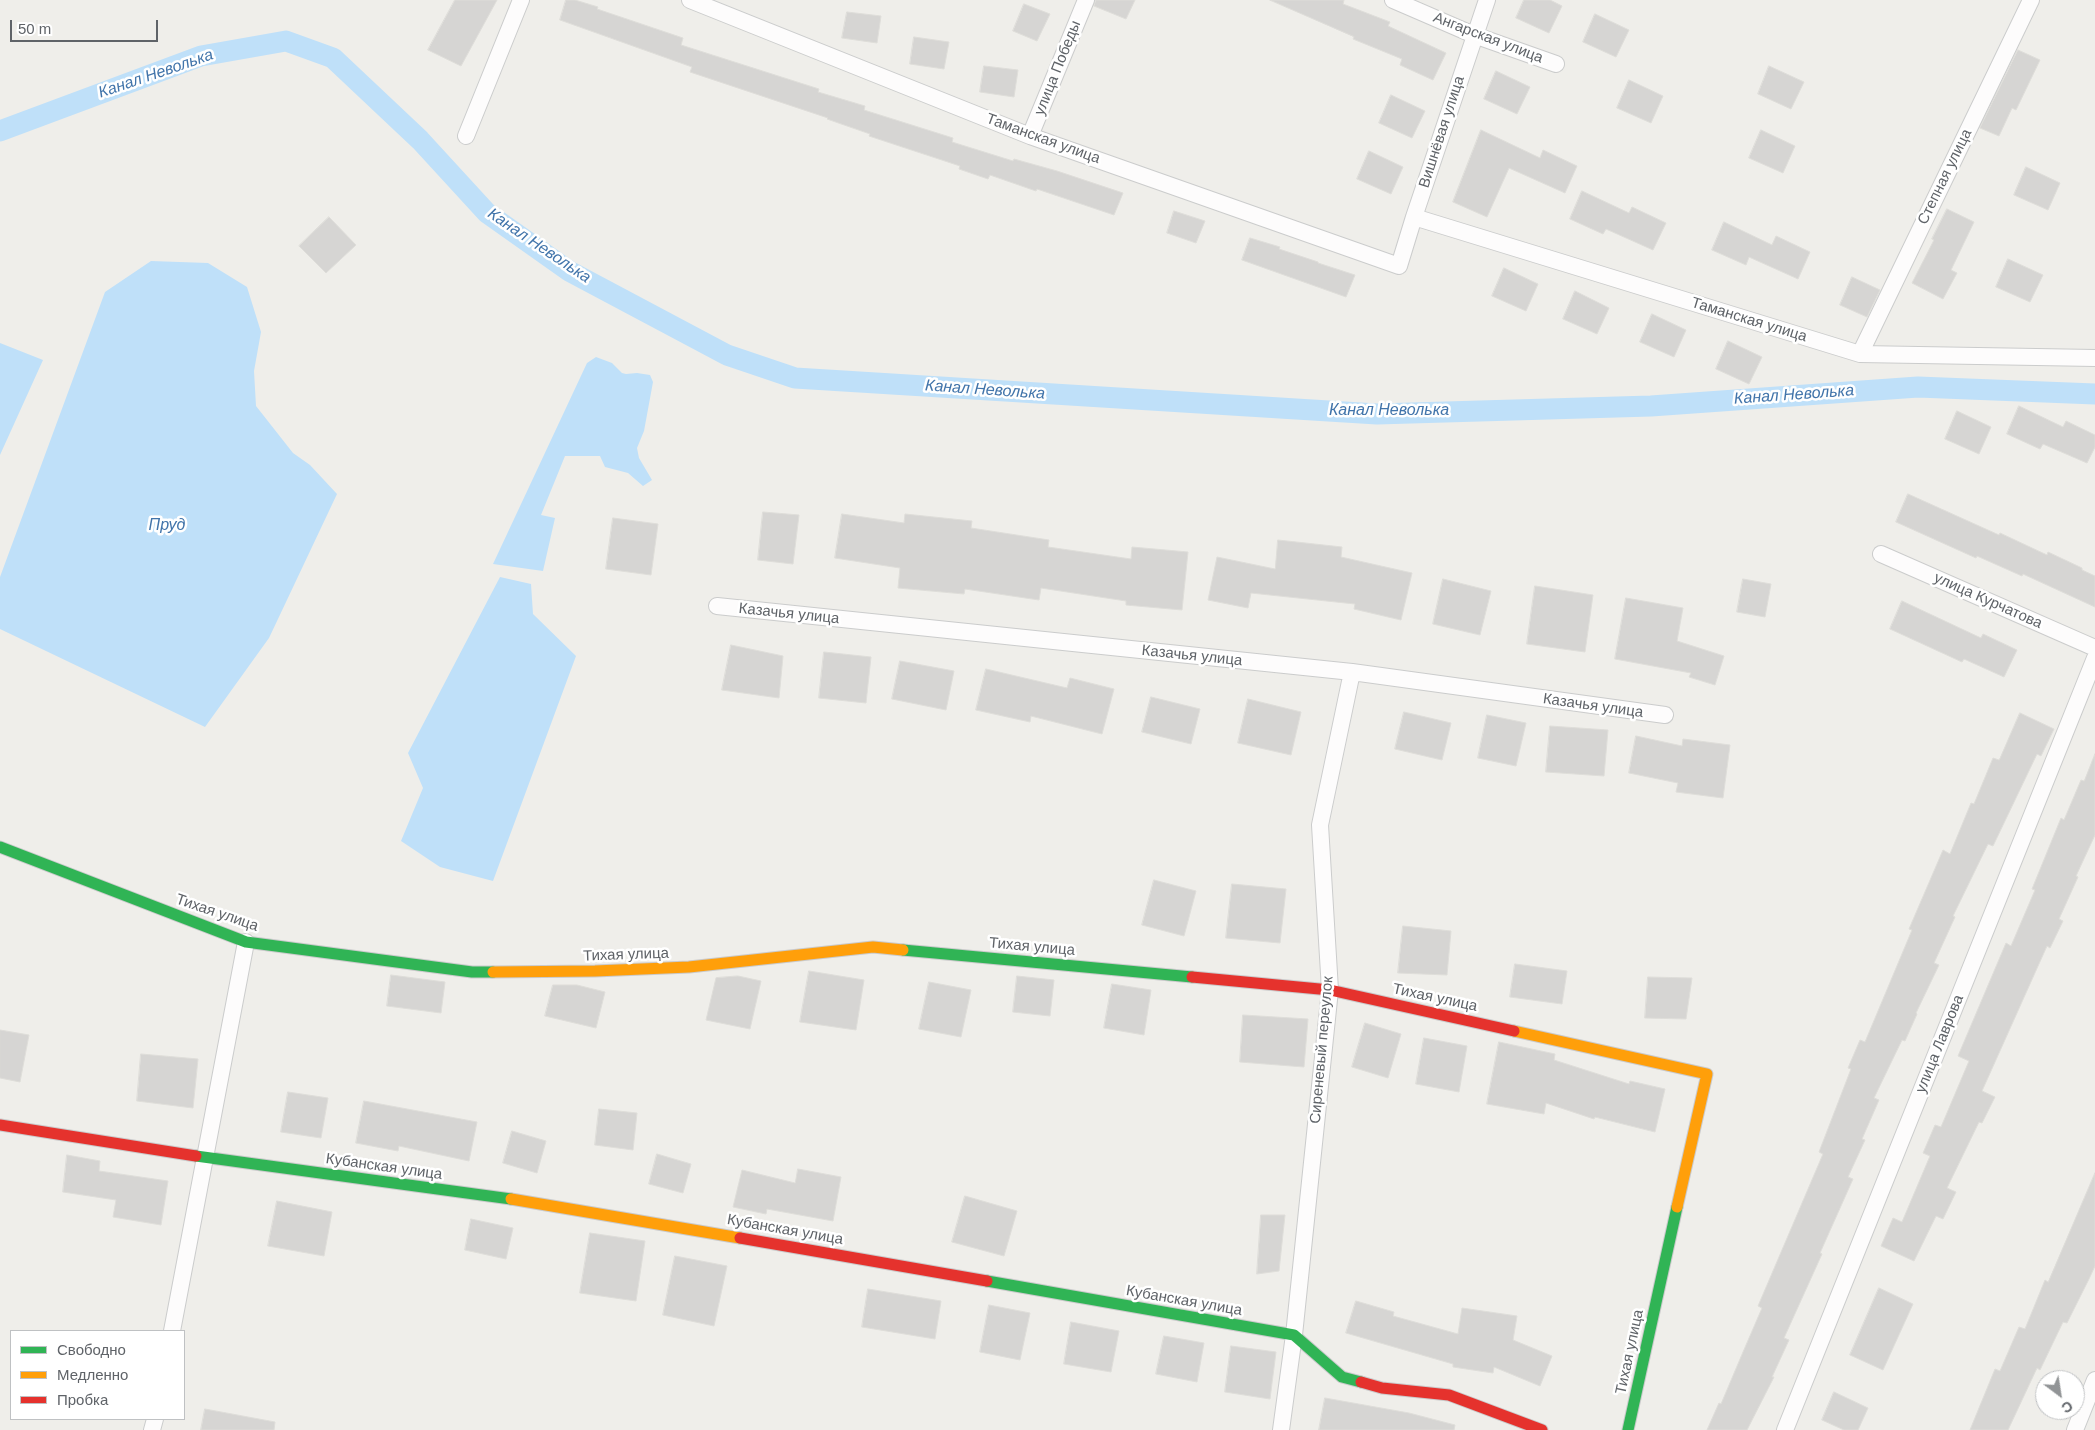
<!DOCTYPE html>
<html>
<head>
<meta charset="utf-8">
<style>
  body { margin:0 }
  #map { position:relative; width:2095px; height:1430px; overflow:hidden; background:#efeeea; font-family:Helvetica,sans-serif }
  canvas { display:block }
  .legend { position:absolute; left:10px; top:1330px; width:175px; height:90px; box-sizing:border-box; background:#fff; border:1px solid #bfc1c3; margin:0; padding:6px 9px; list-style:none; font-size:15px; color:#5f6368 }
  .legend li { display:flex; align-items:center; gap:10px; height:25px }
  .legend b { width:25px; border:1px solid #bfc1c3 }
  .north { position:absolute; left:2035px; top:1370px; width:50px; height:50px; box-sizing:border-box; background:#fff; border:1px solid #bfc1c3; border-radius:50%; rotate:149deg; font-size:14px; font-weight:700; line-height:20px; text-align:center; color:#5f6368 }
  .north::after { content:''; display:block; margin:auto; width:18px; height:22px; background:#919496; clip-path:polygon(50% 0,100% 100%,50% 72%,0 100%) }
  .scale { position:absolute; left:10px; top:20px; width:148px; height:22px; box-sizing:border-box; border:2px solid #5f6368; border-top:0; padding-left:6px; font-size:15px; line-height:18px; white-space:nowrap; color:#5f6368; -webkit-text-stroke:4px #fff; paint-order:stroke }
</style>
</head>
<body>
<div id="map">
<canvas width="2095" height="1430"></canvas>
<ul class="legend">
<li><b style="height:6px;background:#30b455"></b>Свободно</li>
<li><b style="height:6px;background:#ff9f0a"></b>Медленно</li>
<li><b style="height:6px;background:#e5322d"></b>Пробка</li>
</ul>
<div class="north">С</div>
<div class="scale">50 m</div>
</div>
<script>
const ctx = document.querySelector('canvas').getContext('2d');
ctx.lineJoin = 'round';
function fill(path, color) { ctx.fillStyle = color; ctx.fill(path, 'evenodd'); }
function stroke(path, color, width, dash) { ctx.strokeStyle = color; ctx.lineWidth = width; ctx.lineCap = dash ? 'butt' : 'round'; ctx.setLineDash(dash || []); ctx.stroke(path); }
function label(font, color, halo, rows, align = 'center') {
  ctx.font = font + ' Helvetica,sans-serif'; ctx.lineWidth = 5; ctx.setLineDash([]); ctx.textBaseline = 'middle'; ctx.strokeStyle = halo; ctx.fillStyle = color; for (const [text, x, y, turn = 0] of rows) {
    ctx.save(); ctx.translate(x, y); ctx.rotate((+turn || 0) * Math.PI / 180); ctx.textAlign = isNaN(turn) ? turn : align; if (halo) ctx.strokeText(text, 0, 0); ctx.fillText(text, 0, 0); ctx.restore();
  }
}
const water = new Path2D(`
  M151 261 208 263 247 287 261 332 254 371 256 406 293 453 310 465 337 494 269 638 205 727 0 629V577L105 292Z
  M0 343 43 360 0 455Z
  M596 357 612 363 622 373 626 374 637 373 650 375 653 382 644 431 637 448 639 458 652 480 643 486 628 473 605 467 600 456H565L541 515 555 518 543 571 493 564 587 363Z
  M500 577 531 584 533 614 576 656 493 881 440 867 401 841 423 788 408 753Z`);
const canal = new Path2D(`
  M0 131 201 56 286 41 333 58 420 140 487 213 569 271 727 355 795 378 1377 414 1651 406 1918 387 2095 394`);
const building = new Path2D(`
  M455 0H497L461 66 428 50Z
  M566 0H575L598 7 597 9 683 38 681 45 819 89 818 92 865 106 864 110 953 138 952 142 1013 161 1014 159 1057 171 1123 193 1114 215 1037 189 1036 191 990 175 988 179 959 169 960 166 869 136 870 134 827 119 828 118 690 72 692 67 560 20Z
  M1096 0H1135L1126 19 1094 6Z
  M1270 0H1344L1343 4 1390 22 1388 26 1446 53 1433 80 1400 65 1402 59 1353 39 1354 37Z
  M1524 0H1550L1562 6 1549 33 1516 18Z
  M1024 4 1050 14 1037 41 1013 31Z
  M847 12 881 16 877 43 842 38Z
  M1595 14 1629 30 1616 57 1583 42Z
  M914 37 949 42 944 69 910 64Z
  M2018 50 2040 60 2016 110 2012 108 1999 136 1980 128Z
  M984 66 1018 70 1014 97 980 92Z
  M1769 66 1804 82 1791 109 1758 94Z
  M1496 71 1530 87 1517 114 1484 99Z
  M1629 80 1663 96 1651 123 1617 108Z
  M1391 95 1425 111 1412 138 1379 123Z
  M1481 130 1540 158 1543 150 1577 166 1565 193 1509 168 1487 217 1453 202Z
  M1761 130 1795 146 1783 173 1749 158Z
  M1369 151 1403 167 1391 194 1357 179Z
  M2026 167 2060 183 2048 210 2014 195Z
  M1582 191 1629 213 1632 207 1666 223 1653 250 1606 229 1603 234 1570 219Z
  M1947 209 1974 222 1951 270 1957 273 1943 299 1912 283 1934 240 1932 239Z
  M1174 211 1205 221 1196 243 1167 233Z
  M329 217 356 245 326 273 299 246Z
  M1724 222 1772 245 1776 236 1810 252 1798 279 1749 257 1746 265 1712 250Z
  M1250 238 1280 247 1279 249 1318 262V263L1355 275 1346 297 1242 260Z
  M2008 259 2043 275 2030 302 1996 287Z
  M1504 268 1538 284 1526 311 1492 296Z
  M1852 277 1880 290 1867 317 1840 305Z
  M1575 291 1609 308 1597 334 1563 319Z
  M1652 314 1686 330 1674 357 1640 342Z
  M1728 341 1762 357 1749 384 1716 369Z
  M2019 406 2063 427 2066 421 2095 435V447L2087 463 2043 444 2040 449 2007 434Z
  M1957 411 1991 427 1979 454 1945 439Z
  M1908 494 1999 535 2000 533 2047 555 2048 552 2082 568V570L2095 576V607L2023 574 2022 576 1977 556 1976 558 1896 522Z
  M763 512 799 515 793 564 758 560Z
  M842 514 904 523 905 514 972 521 971 528 1049 540 1048 547 1131 559 1132 547 1188 552 1182 610 1126 605V601L1041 588 1039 600 965 589 964 594 898 588 900 568 835 558Z
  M613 518 658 524 651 575 606 569Z
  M1278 540 1342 547 1341 557 1412 573 1401 620 1354 609 1355 604 1251 593 1248 608 1208 600 1217 557 1275 569Z
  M1443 579 1491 591 1480 635 1433 624Z
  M1743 579 1771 584 1765 617 1737 612Z
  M1535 586 1593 595 1585 652 1527 644Z
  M1626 598 1683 608 1677 641 1724 656 1715 685 1689 677 1691 673 1615 659Z
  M1902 601 1981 638 1983 634 2017 650 2004 677 1964 659 1962 662 1890 629Z
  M731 645 783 656 779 698 722 690Z
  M824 652 871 657 866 703 819 698Z
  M900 661 954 671 946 710 892 699Z
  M986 669 1067 688 1070 678 1114 689 1102 734 1031 716 1030 722 976 710Z
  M1151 697 1200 709 1191 744 1142 732Z
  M1248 699 1301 712 1291 755 1238 743Z
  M1404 712 1451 723 1442 760 1395 749Z
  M2020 713 2054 729 2041 756 2037 754 1993 846 1988 844 1953 916 1955 917 1934 963 1939 965 1916 1013 1917 1014 1905 1041 1902 1040 1874 1098 1879 1100 1862 1139 1865 1140 1848 1177 1853 1179 1820 1253 1822 1254 1784 1338 1789 1340 1772 1377H1774L1747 1430H1707L1719 1403 1721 1404 1743 1352 1762 1308 1758 1306 1823 1154 1819 1152 1851 1069 1848 1068 1860 1040 1865 1042 1912 930 1909 929 1943 850 1950 854 1971 803 1974 804 1993 758 1999 760Z
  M1487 715 1526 723 1516 766 1478 758Z
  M1550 726 1608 730 1604 776 1546 772Z
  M1636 736 1682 746 1683 739 1730 745 1723 798 1676 792 1678 783 1629 773Z
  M2095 754V835L2076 876 2078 877 2059 919 2063 921 2050 948 2047 946 1982 1091 1995 1097 1982 1123 1979 1122 1947 1188 1956 1192 1943 1219 1936 1216 1914 1261 1881 1246 1893 1218 1902 1222 1930 1156 1923 1153 1935 1125 1941 1127 1969 1061 1958 1056 2006 943 2011 946 2035 890 2032 889 2061 818 2064 820 2081 780 2084 781Z
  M1154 880 1196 891 1184 936 1142 925Z
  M1232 884 1286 889 1280 943 1226 938Z
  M1403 926 1451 931 1447 975 1398 973Z
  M1515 964 1567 971 1562 1004 1510 997Z
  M809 971 864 980 856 1030 800 1022Z
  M391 975 445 982 441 1013 387 1006Z
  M738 976 761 981 750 1029 706 1020 716 978Z
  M1017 976 1054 980 1050 1016 1013 1012Z
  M1648 977 1692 978 1686 1019 1645 1018Z
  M929 982 971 990 961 1037 919 1029Z
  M1112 984 1151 990 1144 1035 1104 1028Z
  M553 985H577L605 992 596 1028 545 1016Z
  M1243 1015 1308 1019 1304 1067 1240 1062Z
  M1365 1023 1401 1034 1388 1078 1352 1067Z
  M0 1030 29 1035 20 1082 0 1078Z
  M1424 1038 1467 1046 1459 1092 1416 1084Z
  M1499 1042 1555 1054 1554 1060 1629 1084 1630 1081 1665 1089 1655 1132 1595 1117 1594 1119 1546 1103 1544 1114 1487 1104Z
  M141 1054 198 1059 193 1108 137 1101Z
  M288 1092 328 1098 321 1138 281 1132Z
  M364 1101 477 1122 469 1161 399 1146 398 1151 356 1143Z
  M599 1109 637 1113 633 1150 595 1145Z
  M512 1131 546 1141 537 1173 503 1163Z
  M657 1154 691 1164 683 1193 649 1184Z
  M67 1155 100 1161 99 1171 168 1181 161 1225 113 1217 116 1200 63 1192Z
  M798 1169 841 1177 833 1221 767 1209 766 1214 733 1207 742 1170 795 1183Z
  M2095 1173V1266L2089 1279 2067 1323 2063 1322 2040 1370 2037 1368 2008 1430H1970L1995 1369 2000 1371 2019 1327 2025 1329 2045 1280 2048 1282Z
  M965 1196 1017 1211 1004 1256 952 1242Z
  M277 1201 332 1212 324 1256 268 1246Z
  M1261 1215H1285L1279 1271 1257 1274Z
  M471 1219 513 1228 506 1259 465 1250Z
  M590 1233 645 1241 636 1301 580 1293Z
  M675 1256 727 1266 714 1326 663 1315Z
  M1879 1288 1913 1304 1883 1370 1850 1355Z
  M868 1289 941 1301 935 1339 862 1327Z
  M1356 1301 1394 1312 1393 1316 1458 1334 1462 1308 1517 1316 1513 1340 1552 1356 1540 1386 1494 1367 1493 1373 1453 1367V1364L1346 1333Z
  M989 1305 1030 1313 1020 1360 980 1352Z
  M1071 1322 1119 1331 1111 1372 1064 1364Z
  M1164 1336 1204 1343 1197 1382 1156 1374Z
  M1231 1346 1276 1352 1270 1399 1225 1392Z
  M1834 1392 1868 1408 1858 1430H1844L1822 1420Z
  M1325 1398 1409 1413 1455 1425 1454 1430H1319Z
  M205 1409 275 1422 274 1430H201Z`);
const street = new Path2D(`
  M690 0 1030 136 1399 266 1414 217 1487 0
  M1393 0 1474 35 1556 64
  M466 136 521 0
  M1030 136 1086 0
  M1414 217 1860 354 2095 358
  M1860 354 2031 0
  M1881 554 2095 648
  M717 606 1352 672 1665 715
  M172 1331 246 942
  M152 1430 155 1419
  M1281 1430 1294 1335 1330 990 1320 825 1352 672
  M1785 1430 2095 658
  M2075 1430 2095 1380`);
const fast = new Path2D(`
  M0 847 246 942 472 972H493
  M903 950 1192 977
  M196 1156 511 1199
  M987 1281 1294 1335 1342 1377 1361 1382
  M1628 1430 1677 1207`);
const slow = new Path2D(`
  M493 972 595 971 689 967 873 947 903 950
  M1514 1031 1707 1074 1677 1207
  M511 1199 740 1238`);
const jam = new Path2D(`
  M1192 977 1330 990 1514 1031
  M0 1125 196 1156
  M740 1238 987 1281
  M1361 1382 1382 1388 1449 1395 1542 1430`);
const streetNames = [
  ["Ангарская улица",1488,38,21],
  ["улица Победы",1058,68,-68],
  ["Вишнёвая улица",1442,132,-72],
  ["Таманская улица",1043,139,20],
  ["Степная улица",1945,177,-64],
  ["Таманская улица",1749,320,17],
  ["улица Курчатова",1988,601,24],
  ["Казачья улица",789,614,6],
  ["Казачья улица",1192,656,6],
  ["Казачья улица",1593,706,8],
  ["Тихая улица",217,913,19],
  ["Тихая улица",1032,947,5],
  ["Тихая улица",626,955,-2],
  ["Тихая улица",1435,998,12],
  ["улица Лаврова",1940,1044,-68],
  ["Сиреневый переулок",1322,1050,-85],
  ["Кубанская улица",384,1167,8],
  ["Кубанская улица",785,1230,10],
  ["Кубанская улица",1184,1301,10],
  ["Тихая улица",1630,1352,-78]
];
const waterNames = [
  ["Канал Неволька",156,74,-19],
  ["Канал Неволька",539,246,34],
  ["Канал Неволька",985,390,4],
  ["Канал Неволька",1794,395,-4],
  ["Канал Неволька",1389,411],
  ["Пруд",167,526]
];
fill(water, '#bfe0f9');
stroke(canal, '#bfe0f9', 21);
fill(building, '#d6d5d3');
stroke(building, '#deddd9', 1);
stroke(street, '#cbcccc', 18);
stroke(fast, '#cacacb', 13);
stroke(slow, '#cacacb', 13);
stroke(jam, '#cacacb', 13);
stroke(street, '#fdfcfc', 16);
stroke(fast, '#30b455', 11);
stroke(slow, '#ff9f0a', 11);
stroke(jam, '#e5322d', 11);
label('15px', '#5f6368', '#fff', streetNames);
label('italic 16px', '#4174aa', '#fff', waterNames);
</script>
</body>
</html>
